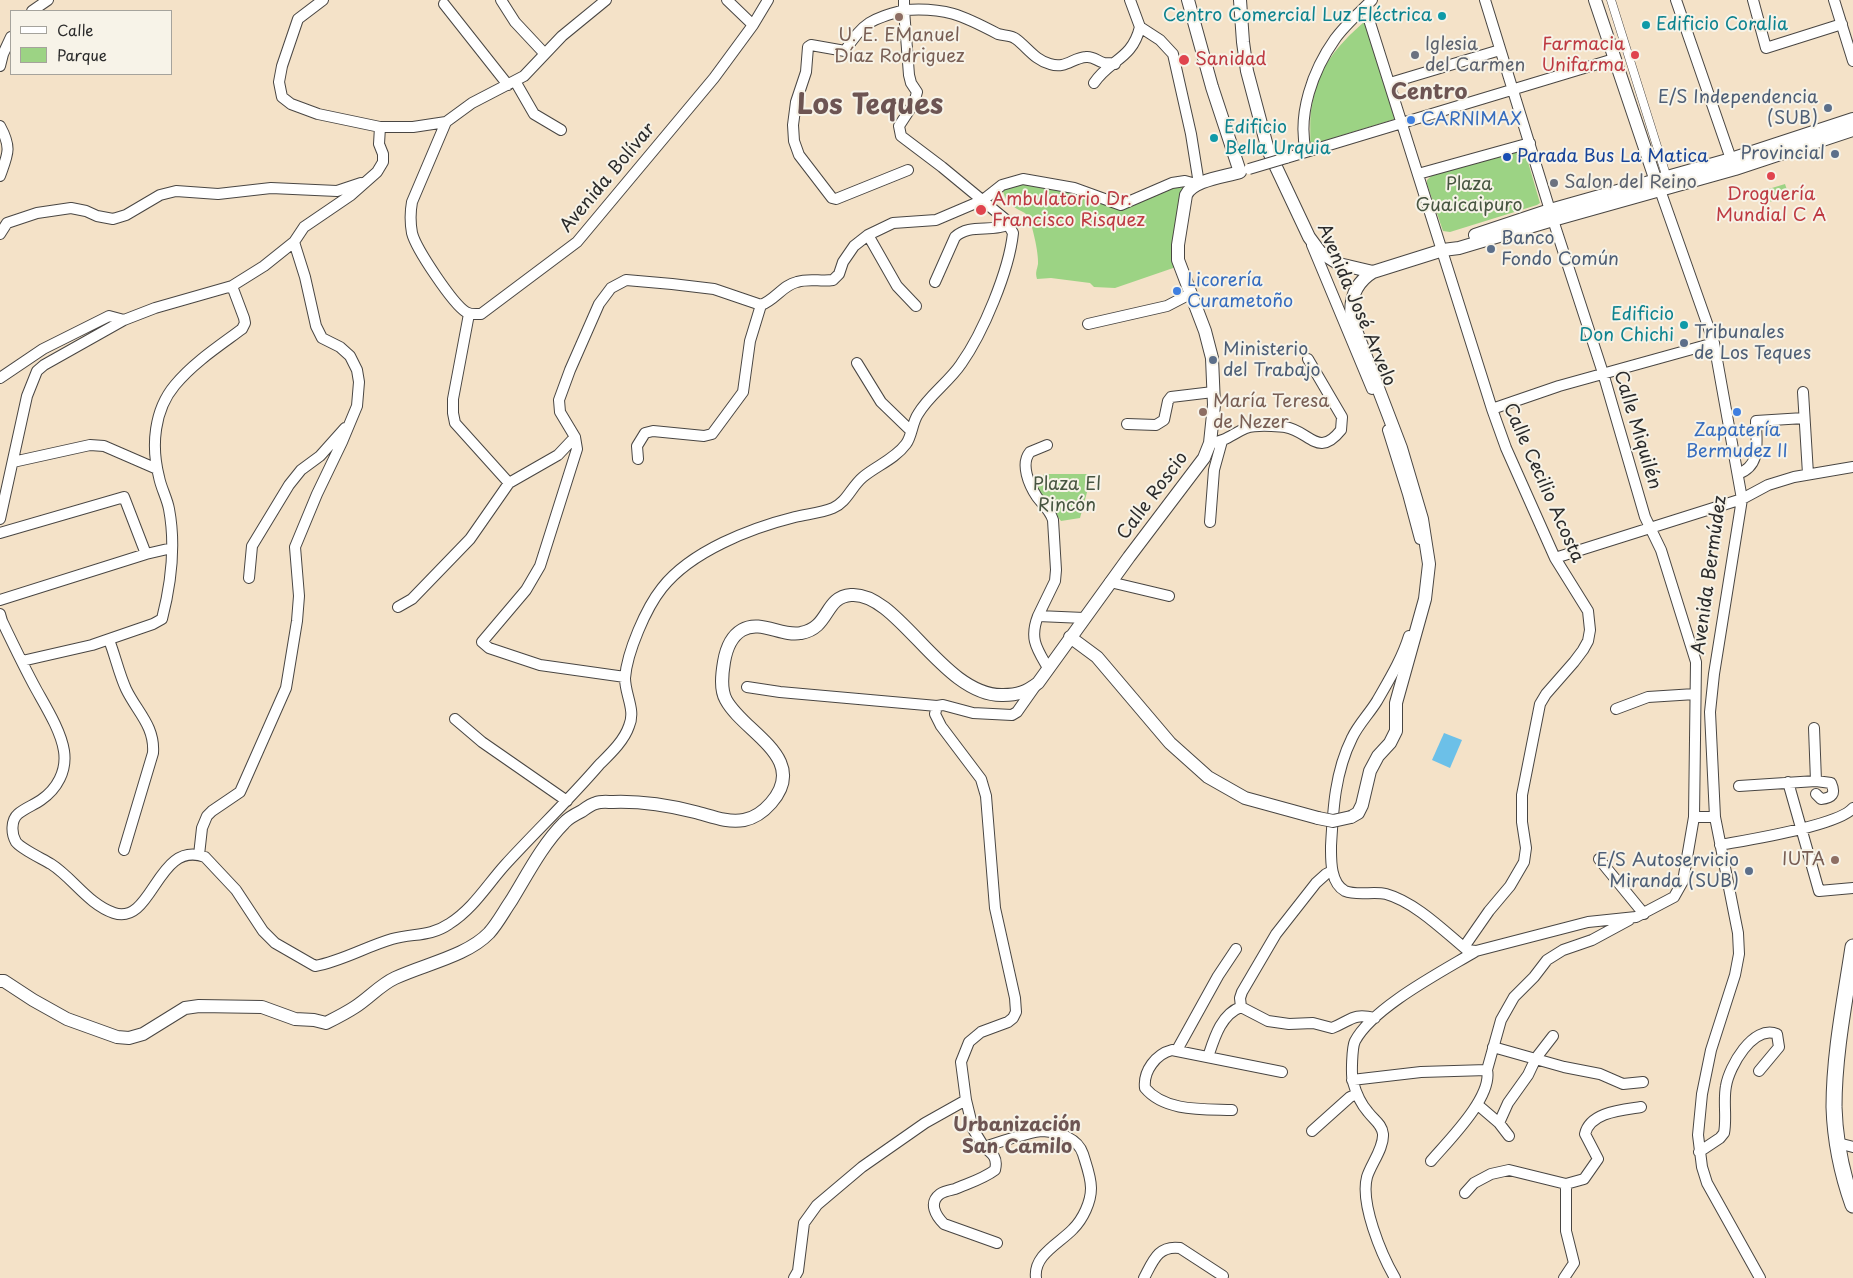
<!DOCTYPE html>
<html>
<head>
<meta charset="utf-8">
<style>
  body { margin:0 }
  #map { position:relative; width:1853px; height:1278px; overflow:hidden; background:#f4e2c8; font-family:"Playpen Sans",sans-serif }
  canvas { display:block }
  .legend { position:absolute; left:10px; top:10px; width:162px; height:65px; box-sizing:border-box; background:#f7f3e8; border:1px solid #a5a39c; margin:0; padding:6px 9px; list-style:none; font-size:15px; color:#2b2b2b }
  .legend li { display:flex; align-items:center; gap:10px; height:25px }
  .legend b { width:25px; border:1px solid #a5a39c }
</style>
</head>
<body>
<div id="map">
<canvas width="1853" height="1278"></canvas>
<ul class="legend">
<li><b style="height:6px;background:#fff"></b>Calle</li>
<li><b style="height:14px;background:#9cd384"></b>Parque</li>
</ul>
</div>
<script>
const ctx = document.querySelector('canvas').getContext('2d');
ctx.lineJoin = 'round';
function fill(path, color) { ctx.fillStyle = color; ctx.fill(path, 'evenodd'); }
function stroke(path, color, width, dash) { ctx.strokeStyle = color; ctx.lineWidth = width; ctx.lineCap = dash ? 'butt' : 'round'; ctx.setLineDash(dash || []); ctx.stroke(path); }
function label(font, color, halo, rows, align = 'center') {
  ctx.font = font + ' "Playpen Sans",sans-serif'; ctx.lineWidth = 4; ctx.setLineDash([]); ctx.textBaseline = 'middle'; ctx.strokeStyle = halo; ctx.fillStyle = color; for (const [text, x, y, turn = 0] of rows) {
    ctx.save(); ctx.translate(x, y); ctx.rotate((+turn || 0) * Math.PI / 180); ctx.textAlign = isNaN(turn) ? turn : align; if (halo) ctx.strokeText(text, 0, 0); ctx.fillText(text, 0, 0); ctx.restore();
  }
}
const green = new Path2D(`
  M1365 21 1395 119 1310 145C1311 132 1309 118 1312 105 1320 65 1335 48 1365 21Z
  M1521 149 1526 155 1540 203 1537 205 1450 232 1443 231 1427 184V180L1432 175Z
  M1023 179 1121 205 1185 181 1189 189 1179 266 1115 288 1094 287 1090 283 1051 278 1037 279C1035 272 1037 270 1038 264 1039 255 1032 220 1026 214 1024 212 1021 211 1019 210 1007 203 1004 199 1002 185Z
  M1785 184 1789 196 1766 203 1762 191Z
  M1044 474H1092L1080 518 1061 521 1036 487Z`);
const water = new Path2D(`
  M1444 733 1462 740 1450 768 1432 760Z`);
const pedestrian = new Path2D(`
  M1611 0 1667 178`);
const minor = new Path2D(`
  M323 0 298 19 282 66 279 82 282 97 291 104 318 114 380 127H413L446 122 472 103 524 76 562 36 606 0
  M501 0 515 22 544 53
  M727 0 753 25
  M904 0V10C945 7 962 15 998 34 1004 36 1011 35 1016 39 1028 48 1035 60 1050 64 1066 69 1072 58 1086 57 1093 56 1097 61 1104 63 1107 63 1111 63 1115 64
  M1130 0 1140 27 1160 40 1173 54 1191 134 1199 184
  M1676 0 1731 159
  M1753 0 1766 48 1842 24
  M1834 0 1853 61
  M444 4 508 85
  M1365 7 1492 409 1506 448 1555 558 1588 611 1590 630 1588 641 1583 650 1574 662 1546 694 1540 704 1522 795V822L1526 848 1524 862 1510 886 1489 911 1464 947
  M32 11 48 0
  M0 66 3 54 11 37
  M515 81 534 114 561 130
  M1094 83C1110 59 1132 60 1140 27
  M1390 83 1500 50
  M446 122 412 202C410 213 410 222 412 233 416 249 453 304 466 312 471 315 476 314 481 314L577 242 714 78 753 25 768 0
  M0 126C12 148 8 154 0 176
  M1306 152C1297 114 1313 70 1335 39 1345 25 1360 12 1372 0
  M1286 158 1614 59
  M1418 174 1530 143
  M1660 190 1714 343 1742 499 1714 674 1710 712 1715 817 1738 933 1739 954 1735 975 1711 1050 1702 1094 1698 1135 1702 1167 1707 1183 1760 1278
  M0 234 7 223 37 213 71 208 86 211 97 216 113 219 126 215 160 195 176 191 218 194 271 188 337 191 361 183
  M868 235 897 286 916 306
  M1312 245 1372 389
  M935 282 955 237C970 223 992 233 1009 224
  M469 314 453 399V413L455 423 509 483 558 455 575 437 560 412 559 400 570 370 599 304 611 288 626 280 672 284 714 289 761 305C775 300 783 285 797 282 809 278 821 282 833 280L839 274 843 262 854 246 868 235 893 223 936 220 983 200 1002 185 1023 179 1074 188 1121 205 1172 183 1185 181 1196 184
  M1088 324 1167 306 1190 294
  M857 363 881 402 911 431
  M0 378 43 349 109 316 124 320
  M1803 392 1808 474
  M1492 409 1559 386 1714 343
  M1127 424 1156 425 1164 420 1168 401 1171 397 1213 392
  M1388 430 1408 494 1420 539
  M575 437 577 449 540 566 526 590 482 642 489 648 540 665 625 677
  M1210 443C1227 441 1232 434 1246 428 1258 424 1272 426 1285 427 1310 431 1318 459 1341 430L1342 417 1308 359
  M1047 445 1030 452C1020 464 1029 485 1037 497 1043 505 1050 510 1053 520L1056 570 1055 581 1038 616 1084 618
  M638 459 637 446 645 433 653 431 704 436 712 434 743 392 750 341 761 305
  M13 462 90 445 104 446 157 469
  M1738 474C1762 465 1756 443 1756 421L1804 418
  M0 519 27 396 37 371 44 365 124 320 155 308 232 286 264 266 294 242 304 227 351 195 377 172 383 162V154L379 144 380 127
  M1210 522 1214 470 1222 441
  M0 533 124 497 146 554
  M1555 558 1742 499 1768 485 1794 477 1853 467
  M249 578 252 546 289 485 301 470 320 456 345 428
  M1110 582 1169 596
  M0 600 146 554 172 548
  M398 607 412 599 470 539 509 483
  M0 614 2 621C13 644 24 667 36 689 46 707 61 731 64 751 67 771 57 789 41 800 34 805 25 808 18 814 11 820 11 834 16 842 21 849 43 859 51 864 73 878 88 904 114 913 153 926 157 839 205 857L236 890 263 931 275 943 315 966C342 961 365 947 392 939 413 933 430 937 449 924 473 909 487 885 505 865 536 831 569 800 599 765 610 754 624 741 629 726 636 710 625 695 625 678 627 652 646 608 662 588 691 551 751 528 795 517 807 514 821 513 833 508 847 502 851 487 863 477 876 466 895 459 906 444 912 436 912 423 918 414 929 395 949 382 961 364 983 333 1009 271 1013 233L1005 219 942 167 901 136 899 126 914 103 917 92 911 83 909 75 904 10C872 19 863 22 845 51L811 45 808 47 806 72 796 102 793 125 794 141 799 155 832 198 836 199 908 170
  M1038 616C1029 639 1037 649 1048 668
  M1409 636C1402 659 1389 680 1377 701 1369 714 1358 725 1352 738 1335 772 1333 809 1331 846 1331 859 1330 883 1345 891 1357 896 1374 891 1386 894 1415 902 1444 931 1467 950L1476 951 1588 922 1636 917 1674 897 1683 881 1694 817 1696 662 1661 550 1645 517 1603 373 1553 220 1485 0
  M109 640C115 655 119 674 126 689 137 712 155 726 153 753L124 850
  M22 661 92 645 153 624 162 619C171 584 176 546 169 509 167 498 161 488 159 477 151 446 154 410 175 385 193 363 219 346 242 329L245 323 244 318 232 286
  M747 687 780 692 937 706
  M1616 709 1648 697 1695 694
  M455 719 482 742 567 801
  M1814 728 1816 781
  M1788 782 1819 891 1853 888
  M1739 786 1816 781 1831 783C1836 794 1832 798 1821 799L1816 794
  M1694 817H1715
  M1720 845C1747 840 1838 826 1853 808
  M199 855 202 828 207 816 212 811 240 792 286 688 297 621 299 596 295 547 317 494 342 442 357 406 359 382 357 370 350 356 340 347 322 338 316 326 305 277 294 242
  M1599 859 1644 914
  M1241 1007 1240 998 1242 992 1276 934 1316 883 1326 874 1332 871
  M1493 1047 1564 1067 1600 1074 1623 1084 1643 1082
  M1177 1050 1218 976 1236 949
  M1208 1057C1214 1039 1221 1014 1241 1007L1268 1021 1289 1024 1313 1023 1332 1028C1352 1020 1352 1013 1375 1018
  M1352 1080 1421 1072 1487 1070
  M1478 1105 1499 1123 1509 1136
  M1232 1110C1204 1109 1165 1112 1145 1088 1143 1071 1156 1054 1172 1050L1282 1072
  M1499 1123 1508 1103 1528 1075 1536 1058 1553 1036
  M1312 1131 1350 1097 1357 1094
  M1838 1143 1853 1147
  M984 1147C993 1154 998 1158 995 1170 983 1179 969 1183 955 1189 951 1190 944 1191 940 1194 928 1203 936 1216 944 1224L997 1243
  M1699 1152 1720 1138 1724 1133C1727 1118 1723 1101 1726 1086 1729 1067 1753 1024 1777 1034L1779 1047 1759 1071
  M1431 1161C1448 1141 1493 1097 1487 1070L1501 1020 1514 997 1534 977 1547 960 1563 950 1592 940 1629 920
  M1465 1193 1474 1183 1491 1174 1509 1170 1566 1184 1584 1179 1598 1159 1585 1134C1590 1112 1622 1110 1641 1107
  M794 1278 798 1271 804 1223 817 1205 862 1167 925 1123 966 1100
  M1036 1278C1033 1255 1060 1243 1073 1229 1083 1219 1091 1202 1091 1188 1091 1177 1086 1164 1083 1154 1078 1138 1058 1132 1043 1131 1031 1131 997 1143 984 1147L973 1129 966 1100 961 1062 969 1042 981 1032 1008 1022 1013 1018 1016 1012 1015 998 995 908 986 796 981 779 941 726 935 714 937 706 943 705 973 713 1012 715 1017 712 1036 685
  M1144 1278C1153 1261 1158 1245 1180 1248L1223 1276
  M1395 1278C1381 1254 1360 1203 1367 1177 1371 1164 1384 1148 1383 1134 1382 1124 1374 1120 1368 1112 1361 1104 1356 1093 1353 1082 1351 1075 1352 1047 1355 1041 1373 1007 1443 971 1476 951
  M1564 1278 1574 1263 1566 1231V1184`);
const tertiary = new Path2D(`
  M1240 0 1243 42 1247 71 1268 150 1309 237 1320 252 1339 264 1373 272 1443 250 1459 248 1553 220 1735 169 1853 130
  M1595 0 1658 187
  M1475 235 1550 210 1731 159 1853 119
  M1070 637 1097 657 1170 743 1208 777 1245 798 1318 818
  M1351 817 1358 813 1362 805 1370 771 1378 756 1390 743 1396 731V703L1425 599 1429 564 1422 519 1401 448 1352 320C1349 299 1355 283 1373 272
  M0 981H4L33 1000 67 1019 117 1037 129 1038 143 1034 185 1008 199 1006 262 1007 295 1019 314 1020 326 1023C336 1018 346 1013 355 1007 369 998 380 985 395 978 425 964 467 956 489 933 498 923 504 911 511 901 527 875 542 845 564 823 568 818 576 814 582 811 586 808 592 804 596 803 601 801 608 802 613 802 641 801 667 805 695 812 711 816 727 823 744 820 755 818 764 811 771 803 810 758 744 733 726 700 720 689 722 674 724 662 726 650 730 637 742 630 760 619 782 637 801 633 830 628 824 597 851 595 898 591 943 697 1003 695 1018 695 1026 692 1038 683L1129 557 1204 458 1210 443 1214 405 1212 358 1205 331 1178 260V245L1186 195C1193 180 1224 177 1240 172L1212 87 1188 0`);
const primary = new Path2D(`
  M1853 947C1845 1000 1834 1054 1834 1107 1835 1140 1842 1174 1853 1205`);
const minorBridge = new Path2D(`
  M1249 169 1286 158`);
const tertiaryBridge = new Path2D(`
  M1318 818 1333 821 1351 817`);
const markers = [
  [1442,16,5,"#0f9aa8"],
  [899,17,5,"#8d6e63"],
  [1646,25,5,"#0f9aa8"],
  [1415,55,5,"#6b7280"],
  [1635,55,5,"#e0444e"],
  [1184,60,6,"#e0444e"],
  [1828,108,5,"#5c6f8a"],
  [1411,120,5,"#3f7fe0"],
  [1214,138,5,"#0f9aa8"],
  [1835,154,5,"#5c6f8a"],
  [1507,157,5,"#1a4fb4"],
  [1771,176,5,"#e0444e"],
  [1554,183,5,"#6b7280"],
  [981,210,6,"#e0444e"],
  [1491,249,5,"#5c6f8a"],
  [1177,291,5,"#3f7fe0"],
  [1684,325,5,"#0f9aa8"],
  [1684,343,5,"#5c6f8a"],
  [1213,360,5,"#5c6f8a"],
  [1203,412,5,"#8d6e63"],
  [1737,412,5,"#3f7fe0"],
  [1835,860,5,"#8d6e63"],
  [1749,871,5,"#5c6f8a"]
];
const cultureNames = [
  ["Centro Comercial Luz Eléctrica",1432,16],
  ["Edificio Coralia",1656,25,"left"],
  ["Edificio",1224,128,"left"],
  ["Bella Urquia",1224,149,"left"],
  ["Edificio",1674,315],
  ["Don Chichi",1674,336]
];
const educationNames = [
  ["U. E. EManuel",899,36],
  ["Díaz Rodriguez",899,57],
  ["María Teresa",1213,402,"left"],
  ["de Nezer",1213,423,"left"],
  ["IUTA",1825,860,"right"]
];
const worshipNames = [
  ["Iglesia",1425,45],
  ["del Carmen",1425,66],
  ["Salon del Reino",1564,183]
];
const healthNames = [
  ["Farmacia",1625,45,"right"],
  ["Unifarma",1625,66,"right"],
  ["Sanidad",1195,60],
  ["Droguería",1771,195,"center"],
  ["Mundial C A",1771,216,"center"],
  ["Ambulatorio Dr.",992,200],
  ["Francisco Risquez",992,221]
];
const serviceNames = [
  ["E/S Independencia",1818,98],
  ["(SUB)",1818,119],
  ["Provincial",1825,154],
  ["Banco",1501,239,"left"],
  ["Fondo Común",1501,260,"left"],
  ["Tribunales",1694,333,"left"],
  ["de Los Teques",1694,354,"left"],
  ["Ministerio",1223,350,"left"],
  ["del Trabajo",1223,371,"left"],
  ["E/S Autoservicio",1739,861],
  ["Miranda (SUB)",1739,882]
];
const shopNames = [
  ["CARNIMAX",1421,120],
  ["Licorería",1187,281],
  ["Curametoño",1187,302],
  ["Zapatería",1737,431,"center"],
  ["Bermudez II",1737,452,"center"]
];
const transitNames = [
  ["Parada Bus La Matica",1517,157]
];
const streetNames = [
  ["Avenida Bolívar",608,178,-50],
  ["Avenida José Arvelo",1356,305,67],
  ["Calle Miquilén",1637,430,73],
  ["Calle Cecilio Acosta",1543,483,66],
  ["Calle Roscio",1153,496,-53],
  ["Avenida Bermúdez",1710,575,-82]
];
const parkNames = [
  ["Plaza",1469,185],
  ["Guaicaipuro",1469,206],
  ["Plaza El",1067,485],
  ["Rincón",1067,506]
];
const neighbourhoodNames = [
  ["Urbanización",1017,1126],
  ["San Camilo",1017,1148]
];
const districtNames = [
  ["Centro",1429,93]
];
const townNames = [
  ["Los Teques",870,106]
];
fill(green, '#9cd384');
fill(water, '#6cc0e8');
stroke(pedestrian, '#494643', 9);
stroke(minor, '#494643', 12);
stroke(tertiary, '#494643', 14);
stroke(primary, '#494643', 17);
stroke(pedestrian, '#fff', 8);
stroke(minor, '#fff', 10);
stroke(tertiary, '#fff', 12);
stroke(primary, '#fff', 15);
stroke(minorBridge, '#494643', 12, []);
stroke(tertiaryBridge, '#494643', 14, []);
stroke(minorBridge, '#fff', 10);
stroke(tertiaryBridge, '#fff', 12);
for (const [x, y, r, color] of markers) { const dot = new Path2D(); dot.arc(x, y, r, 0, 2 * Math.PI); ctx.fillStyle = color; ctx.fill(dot); stroke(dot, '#f7f3e8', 2); }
label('18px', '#0d838f', '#f7f3e8', cultureNames, 'right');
label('18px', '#785e54', '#f7f3e8', educationNames);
label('18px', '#5b616d', '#f7f3e8', worshipNames, 'left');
label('18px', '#be3a42', '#f7f3e8', healthNames, 'left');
label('18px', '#4e5e75', '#f7f3e8', serviceNames, 'right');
label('18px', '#366cbe', '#f7f3e8', shopNames, 'left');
label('18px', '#164399', '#f7f3e8', transitNames, 'left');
label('18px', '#2b2b2b', '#f7f3e8', streetNames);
label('18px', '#475541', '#f7f3e8', parkNames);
label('bold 19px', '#6d5553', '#f7f3e8', neighbourhoodNames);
label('bold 22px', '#6d5553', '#f7f3e8', districtNames);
label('bold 28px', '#6d5553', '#f7f3e8', townNames);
</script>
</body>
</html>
